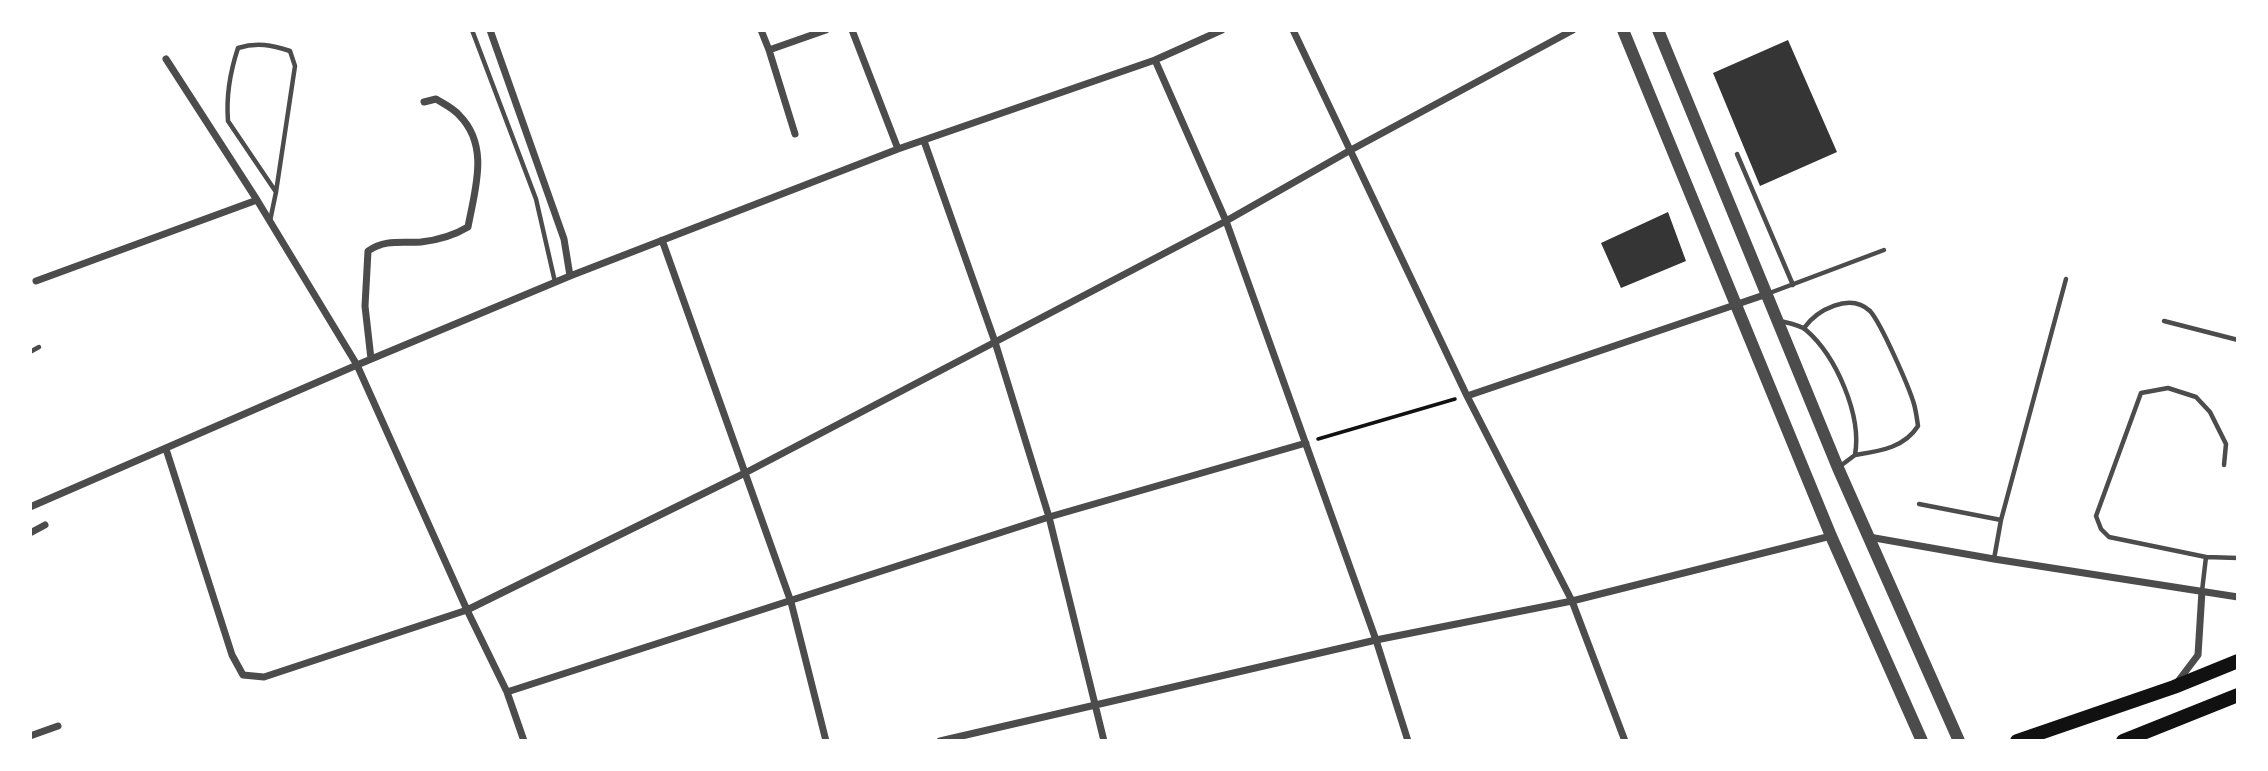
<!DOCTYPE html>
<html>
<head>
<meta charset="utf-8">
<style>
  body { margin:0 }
  #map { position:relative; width:2268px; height:771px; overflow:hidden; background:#fff; font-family:Manrope,sans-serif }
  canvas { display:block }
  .frame { position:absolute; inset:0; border:32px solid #fff; pointer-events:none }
</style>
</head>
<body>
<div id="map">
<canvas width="2268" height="771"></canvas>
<div class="frame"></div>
</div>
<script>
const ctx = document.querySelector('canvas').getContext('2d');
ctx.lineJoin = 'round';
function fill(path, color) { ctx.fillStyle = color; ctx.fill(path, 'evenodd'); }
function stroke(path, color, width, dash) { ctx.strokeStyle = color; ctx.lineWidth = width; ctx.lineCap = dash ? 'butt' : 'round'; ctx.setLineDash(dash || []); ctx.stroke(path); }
const building = new Path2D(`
  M1788 40 1837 152 1760 186 1713 73Z
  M1668 212 1686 261 1621 288 1601 243Z`);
const path = new Path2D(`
  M1318 439 1455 399`);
const service = new Path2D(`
  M472 30 536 199 555 282
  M1737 154 1793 285
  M270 221 276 192 295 66 290 51C272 45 257 42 238 48 230 72 226 96 228 121L276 192
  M1767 294 1884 250
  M1780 321C1788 323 1800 325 1806 330 1836 356 1862 415 1855 455L1839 467
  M2164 321 2238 340
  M1804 328C1817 310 1850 292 1870 311 1881 323 1909 387 1914 404 1916 411 1917 419 1918 426 1904 448 1880 451 1855 455
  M30 352 39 347
  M1919 504 2001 520
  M2206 557 2238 558
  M1994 559 2001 520 2066 279
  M2202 591 2206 557 2109 537 2101 529 2096 516 2141 393 2168 388 2196 397 2210 412 2226 444 2224 465`);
const minor = new Path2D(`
  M490 30 564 239 570 276
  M761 30 769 50 795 134
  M852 30 898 149
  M1293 30 1467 396 1572 601 1625 741
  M769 50 826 30
  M166 59 257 200 357 365 467 610 507 692 524 741
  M1155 60 1226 221 1376 640 1408 741
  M924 141 995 342 1049 517 1104 741
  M662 240 791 602 826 741
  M36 281 257 200
  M371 359 365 306 368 251C385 239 402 243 421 242 439 240 453 236 468 227 475 189 490 146 459 115 453 108 444 104 436 99L424 102
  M1467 396 1767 294
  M166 449 232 655 243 675 264 677 467 610 745 473 1226 221 1349 151 1573 30
  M30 507 357 365 570 276 898 149 1155 60 1222 30
  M30 533 45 525
  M1869 537 1994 559 2238 597
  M2176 684 2198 655 2202 591
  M507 692 1049 517 1306 443
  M30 736 58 726
  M940 741 1376 640 1572 601 1831 536`);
const tertiary = new Path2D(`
  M1623 30 1831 536 1922 741
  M1658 30 1838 468 1959 741`);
const secondary = new Path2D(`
  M2017 741 2174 687 2238 661
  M2123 741 2238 695`);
fill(building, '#353535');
stroke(path, '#111', 3.5);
stroke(service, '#4c4c4c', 4.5);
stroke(minor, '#4c4c4c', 7);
stroke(tertiary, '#4c4c4c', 12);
stroke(secondary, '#111', 14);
</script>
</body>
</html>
